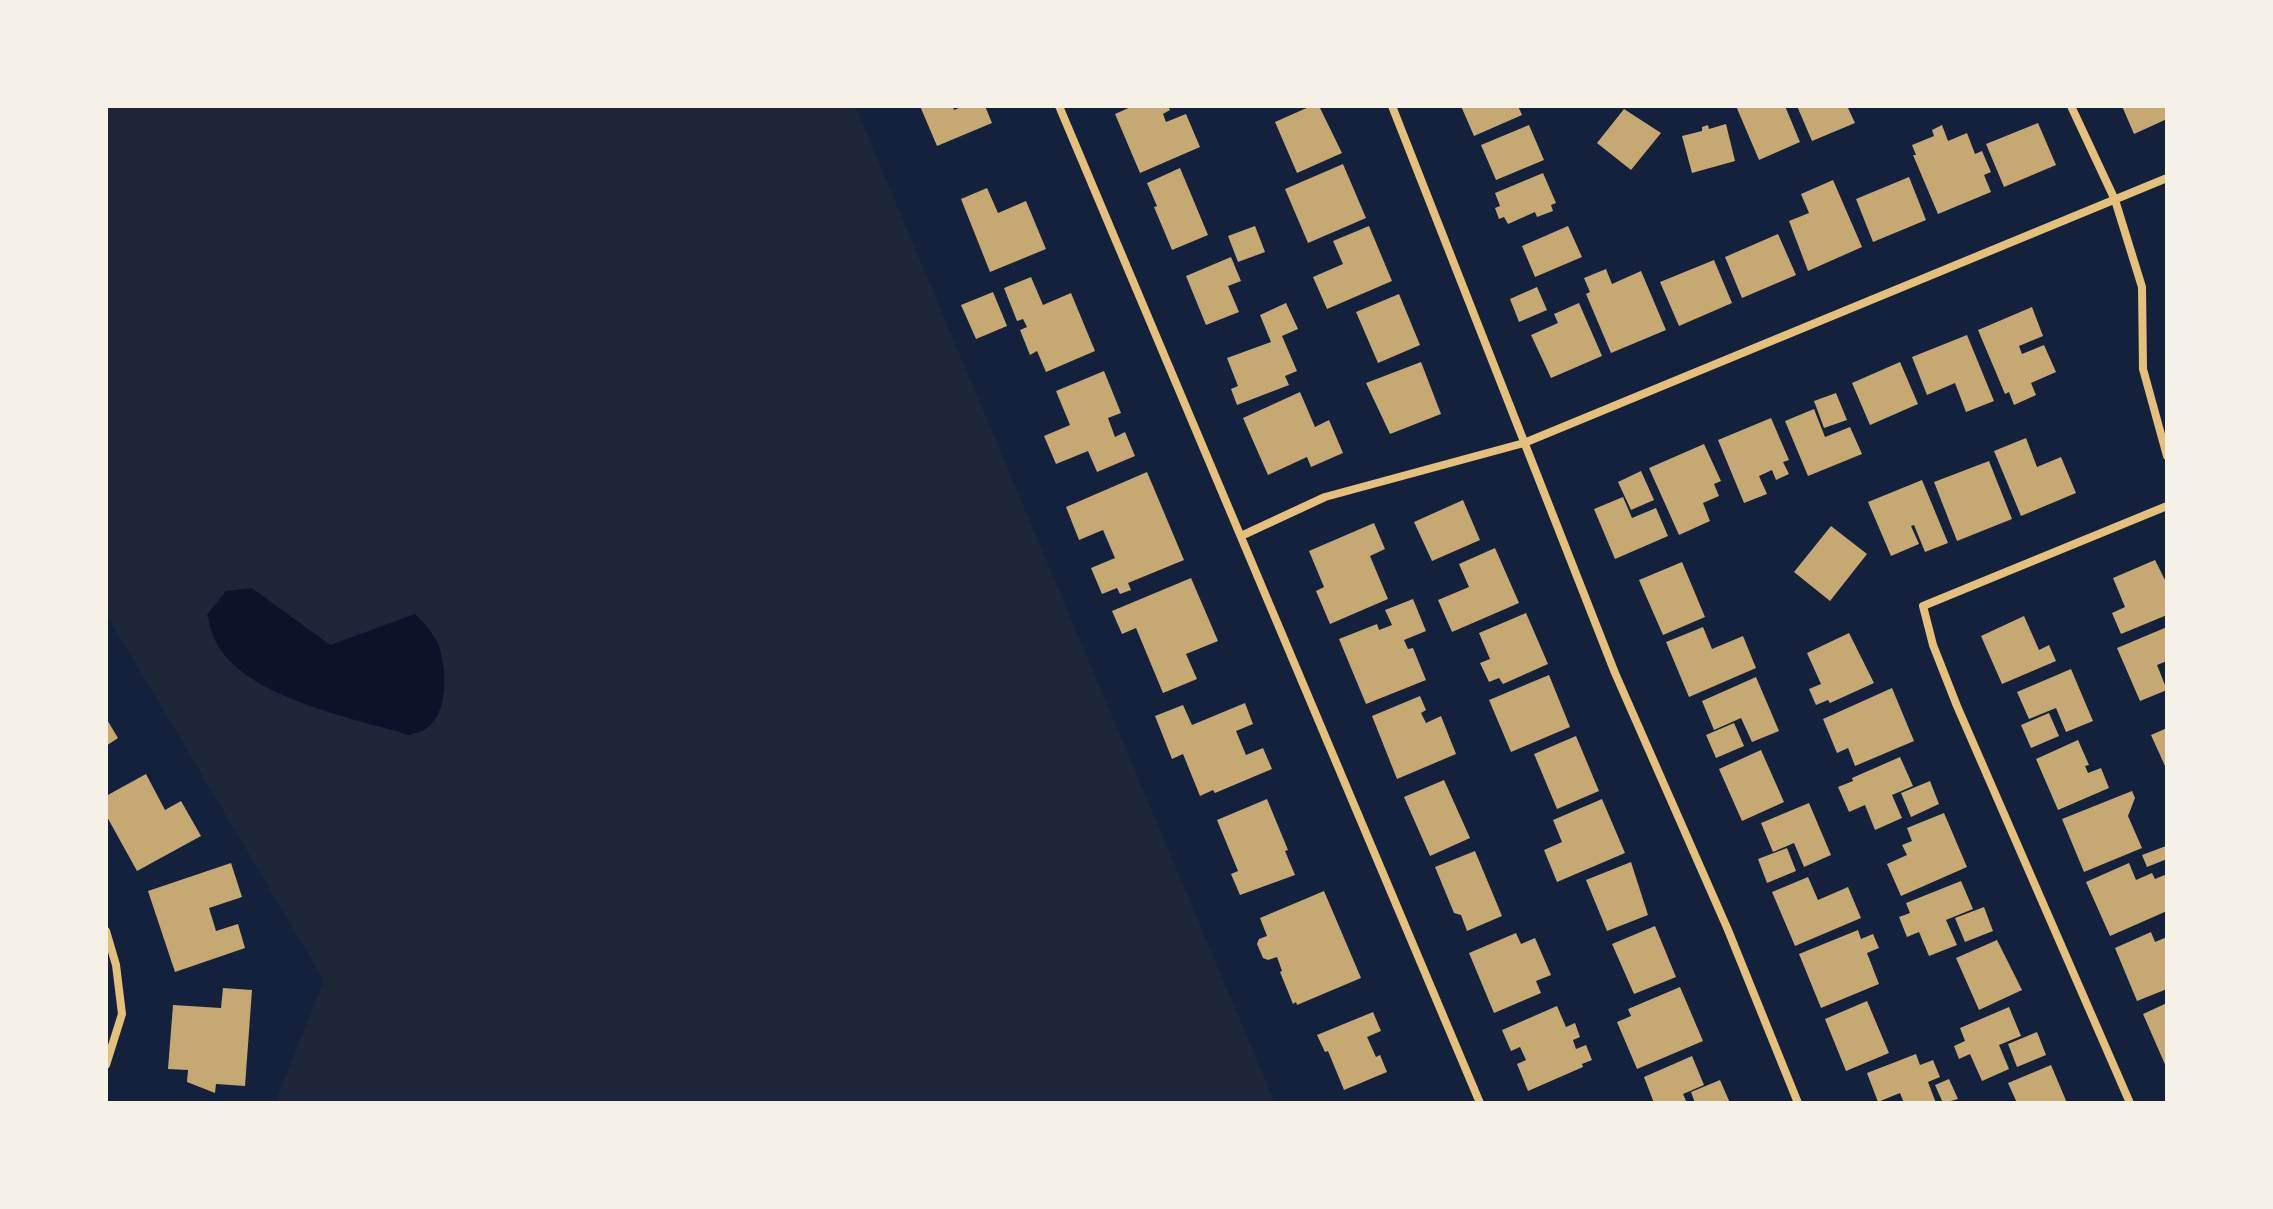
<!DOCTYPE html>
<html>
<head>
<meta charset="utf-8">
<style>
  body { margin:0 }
  #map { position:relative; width:2273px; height:1209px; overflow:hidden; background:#14213d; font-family:Cabin,sans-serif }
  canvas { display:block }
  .frame { position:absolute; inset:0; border:108px solid #f6f1e7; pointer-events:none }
</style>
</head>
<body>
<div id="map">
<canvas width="2273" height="1209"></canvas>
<div class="frame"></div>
</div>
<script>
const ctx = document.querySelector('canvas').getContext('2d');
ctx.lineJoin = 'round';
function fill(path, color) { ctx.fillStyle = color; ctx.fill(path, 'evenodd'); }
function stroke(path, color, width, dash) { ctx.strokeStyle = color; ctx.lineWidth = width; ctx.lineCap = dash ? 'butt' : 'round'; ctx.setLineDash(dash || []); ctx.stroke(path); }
const green = new Path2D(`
  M106 106H855L1275 1103H275L324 980 106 614Z`);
const water = new Path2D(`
  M252 588 330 645 415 614C424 622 433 633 438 644 447 668 449 711 427 728 423 732 414 733 409 735 354 718 239 697 214 638 211 631 209 622 207 615L226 591Z`);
const building = new Path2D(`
  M920 106H953L954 110 964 106H985L992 123 937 146Z
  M1133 106H1168L1170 110 1163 114 1166 122 1186 114 1200 147 1140 173 1115 114Z
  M1311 106H1319L1342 153 1297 173 1275 122Z
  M1461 106H1518L1522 115 1474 136Z
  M1736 106H1785L1800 142 1759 160Z
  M1797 106H1847L1855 123 1812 141Z
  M2122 106H2167V119L2134 134Z
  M1624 109 1661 133 1631 170 1597 143Z
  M2038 123 2056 165 2004 187 1986 144Z
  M1726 124 1735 161 1692 173 1682 136 1702 131V127L1708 125 1709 129Z
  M1529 125 1544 160 1496 180 1481 145Z
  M1942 125 1948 141 1967 133 1975 154 1982 151 1991 172 1984 175 1991 192 1938 214 1913 155H1916L1912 145 1934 136 1932 130Z
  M1343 164 1366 218 1308 243 1285 189Z
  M1180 168 1208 235 1172 250 1154 207 1157 206 1147 183Z
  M1543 173 1556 203 1551 205 1553 211 1537 217 1535 212 1508 224 1504 217 1499 219 1495 208 1500 206 1495 193Z
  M1909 177 1926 220 1873 242 1856 199Z
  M1833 180 1862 247 1808 271 1789 221 1809 213 1801 194Z
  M987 188 998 213 1026 201 1046 249 990 272 961 199Z
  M1255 226 1265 252 1238 262 1228 236Z
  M1369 226 1392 281 1327 309 1313 277 1343 264 1333 241Z
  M1568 226 1582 257 1535 277 1522 246Z
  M1778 234 1796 275 1742 298 1725 257Z
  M1231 257 1241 281 1228 286 1239 312 1206 325 1186 276Z
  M1714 260 1732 303 1679 326 1660 282Z
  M1606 269 1612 284 1641 271 1666 330 1611 353 1586 294 1590 292 1584 278Z
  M1031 277 1043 305 1071 293 1095 351 1046 372 1037 351 1030 355 1020 330 1027 327 1023 319 1017 321 1004 288Z
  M1537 287 1547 310 1519 322 1510 299Z
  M993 292 1007 326 976 339 961 305Z
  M1399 294 1420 345 1378 363 1356 312Z
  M1286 303 1298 329 1282 336 1297 371 1285 376 1289 385 1237 405 1231 389 1238 386 1227 358 1271 342 1260 315Z
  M1579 303 1602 356 1551 378 1531 335 1558 323 1554 314Z
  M2032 307 2043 336 2019 346 2022 354 2044 345 2056 372 2031 383 2036 395 2014 405 2009 392 2005 394 1978 330Z
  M1967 335 1994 401 1966 412 1955 383 1927 395 1912 357Z
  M1421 362 1441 414 1390 434 1366 383Z
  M1900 362 1918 404 1870 425 1852 383Z
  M1104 371 1121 413 1108 418 1115 437 1125 432 1135 456 1097 472 1088 451 1056 464 1044 436 1070 425 1056 391Z
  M1300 392 1315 427 1329 420 1343 453 1311 467 1307 457 1268 475 1243 418Z
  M1836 393 1847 420 1824 428 1814 401Z
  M1814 409 1825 437 1850 427 1862 454 1808 476 1785 421Z
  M1771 418 1789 460 1783 462 1789 474 1776 480 1772 470 1759 476 1767 494 1744 503 1718 440Z
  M2026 438 2037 467 2061 457 2076 493 2021 516 1994 451Z
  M1704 444 1721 481 1714 484 1719 496 1703 503 1710 521 1679 535 1649 468Z
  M1989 461 2012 519 1957 541 1934 482Z
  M1641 471 1654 500 1631 510 1618 482Z
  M1147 472 1184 560 1128 583 1131 590 1120 594 1117 588 1102 594 1091 568 1115 558 1103 530 1079 540 1066 507Z
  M1922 480 1948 543 1925 552 1914 525 1911 526 1919 544 1891 556 1868 502Z
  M1623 497 1632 518 1656 508 1668 536 1615 559 1594 509Z
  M1463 500 1480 540 1432 561 1414 522Z
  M1374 523 1385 549 1370 556 1388 599 1330 624 1316 591 1324 587 1309 551Z
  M1831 526 1867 554 1830 601 1794 572Z
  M1495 548 1519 603 1452 632 1438 600 1469 587 1459 564Z
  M2155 560 2167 584V615L2121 634 2112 613 2125 607 2113 578Z
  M1682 562 1705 617 1663 635 1639 580Z
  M1191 578 1218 641 1186 654 1197 679 1163 693 1136 628 1122 634 1112 611Z
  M1413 599 1426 631 1404 640 1408 649 1413 648 1426 680 1366 704 1339 639 1377 624 1379 630 1392 625 1385 610Z
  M1526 613 1548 664 1503 684 1499 678 1489 682 1480 663 1490 659 1479 633Z
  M2024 616 2039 650 2049 645 2056 661 2002 684 1981 636Z
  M1703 627 1712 649 1743 636 1756 668 1689 697 1666 642Z
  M2167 627V661L2157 665 2167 690 2140 701 2117 648Z
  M1849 633 1874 683 1830 703 1828 700 1816 705 1809 689 1821 684 1807 653Z
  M2071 669 2093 721 2066 732 2056 708 2029 719 2017 692Z
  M1549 675 1570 727 1511 752 1489 700Z
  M1756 677 1779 731 1752 742 1741 718 1714 730 1702 701Z
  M1892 688 1914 741 1855 766 1848 748 1837 753 1823 719Z
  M1420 696 1426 710 1421 713 1426 723 1441 716 1456 754 1397 779 1372 716Z
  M1245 703 1253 724 1236 731 1246 755 1263 748 1272 769 1215 793 1213 790 1200 796 1183 754 1172 759 1155 716 1183 705 1192 725Z
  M2049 713 2059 736 2031 748 2021 725Z
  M106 718 118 738 106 746Z
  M1734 723 1744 746 1716 758 1706 735Z
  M2167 728V765L2165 766 2151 735Z
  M1576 736 1599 791 1557 809 1534 754Z
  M2078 740 2089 765 2085 766 2088 773 2101 768 2109 788 2058 810 2036 759Z
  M1761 750 1784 802 1742 821 1719 769Z
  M1900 757 1913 786 1892 795 1902 818 1875 830 1865 805 1849 812 1838 787 1853 781 1852 778Z
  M146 774 165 810 181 801 201 836 137 871 106 815V796Z
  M1444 780 1470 838 1430 856 1404 797Z
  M1930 781 1939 804 1911 817 1901 793Z
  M2132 791 2135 798 2128 816 2142 848 2084 872 2062 819Z
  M1267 799 1288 850 1285 851 1295 875 1240 895 1231 874 1238 871 1217 820Z
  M1602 799 1625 853 1557 882 1544 850 1562 842 1553 820Z
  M1809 803 1831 855 1804 867 1794 843 1773 852 1761 823Z
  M1944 813 1967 867 1901 896 1887 864 1907 855 1902 845 1912 841 1907 828Z
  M2166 846 2167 859 2147 867 2142 855Z
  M1787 848 1796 871 1767 883 1758 859Z
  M1475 851 1502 916 1467 931 1461 915 1454 913 1435 867Z
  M1631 862 1648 915 1607 931 1586 880Z
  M231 863 242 897 209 908 216 931 238 924 245 948 175 972 148 891Z
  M2129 863 2136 880 2152 873 2155 879 2167 874V911L2110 936 2086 882Z
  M1808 877 1818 900 1848 887 1861 918 1795 946 1772 892Z
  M1961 881 1973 909 1946 920 1957 945 1929 956 1919 932 1907 937 1899 917 1910 913 1906 903Z
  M1324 891 1361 978 1297 1005 1296 1002 1293 1004 1280 972 1282 971 1277 957 1268 960 1263 958 1257 944 1259 939 1267 936 1260 918Z
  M1984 907 1993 931 1965 942 1955 918Z
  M1655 926 1676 977 1634 994 1612 944Z
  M1858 930 1861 939 1873 934 1879 948 1867 953 1879 984 1821 1008 1799 954Z
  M2151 932 2155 942 2167 937V989L2137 1001 2115 948Z
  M1516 933 1521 944 1535 938 1551 975 1536 981 1541 993 1494 1013 1469 953Z
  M1997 940 2022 990 1979 1010 1956 958Z
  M1680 987 1703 1041 1637 1069 1617 1022 1631 1016 1628 1009Z
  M223 988 252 990 245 1086 216 1084 215 1093 187 1082 188 1070 168 1069 173 1005 221 1008Z
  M1867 1001 1889 1053 1846 1071 1825 1019Z
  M2167 1003V1069L2143 1014Z
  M1557 1006 1566 1027 1575 1023 1580 1037 1573 1040 1576 1049 1586 1045 1592 1060 1582 1064 1583 1067 1528 1091 1517 1064 1526 1060 1520 1047 1511 1051 1502 1030Z
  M2009 1007 2021 1036 1999 1045 2009 1069 1982 1081 1970 1054 1959 1059 1954 1046 1965 1041 1960 1028Z
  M1373 1012 1381 1031 1367 1037 1376 1057 1380 1055 1387 1072 1344 1090 1328 1051 1325 1052 1317 1035Z
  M2037 1032 2046 1055 2017 1067 2008 1044Z
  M1916 1054 1920 1065 1933 1060 1940 1077 1928 1082 1936 1103H1904L1900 1093 1878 1102 1867 1073Z
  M1692 1056 1704 1085 1683 1094 1687 1103H1654L1644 1077Z
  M2051 1065 2067 1103H2017L2008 1083Z
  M1949 1079 1958 1099 1943 1103 1935 1085Z
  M1720 1080 1730 1103H1695L1691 1092Z`);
const minor = new Path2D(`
  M1059 106 1480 1103
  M1392 106 1615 673 1728 930 1798 1103
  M2071 106 2115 200 2142 287 2143 369 2167 456
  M1241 536 1325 497 1524 443 2167 178
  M106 931 116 965 122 1014 106 1065
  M2130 1103 1957 706 1933 645 1923 606 2167 506`);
fill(green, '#1d2539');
fill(water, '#0b132b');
fill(building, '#c6a872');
stroke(minor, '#e5c07b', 8);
</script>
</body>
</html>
